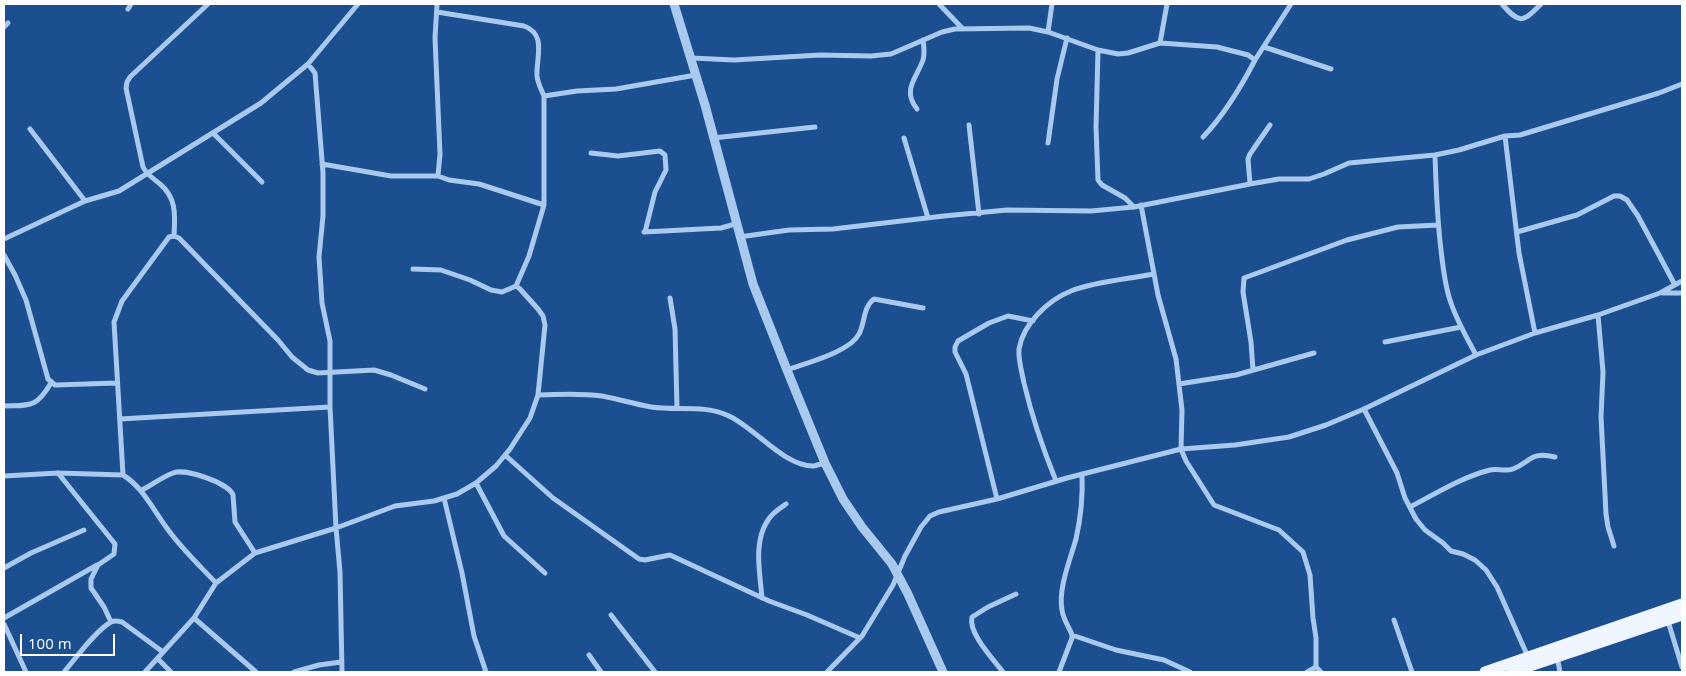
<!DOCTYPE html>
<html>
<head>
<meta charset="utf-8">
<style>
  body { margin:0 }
  #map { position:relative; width:1686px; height:676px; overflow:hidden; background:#1b4f8f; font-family:"Open Sans",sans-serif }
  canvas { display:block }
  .frame { position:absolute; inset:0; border:5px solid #fff; pointer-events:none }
  .scale { position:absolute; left:20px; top:634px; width:95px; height:22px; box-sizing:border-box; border:2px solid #fff; border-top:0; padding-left:6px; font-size:15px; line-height:18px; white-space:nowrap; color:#fff; -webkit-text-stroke:4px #1b4f8f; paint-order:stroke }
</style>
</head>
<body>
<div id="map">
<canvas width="1686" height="676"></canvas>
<div class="frame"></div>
<div class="scale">100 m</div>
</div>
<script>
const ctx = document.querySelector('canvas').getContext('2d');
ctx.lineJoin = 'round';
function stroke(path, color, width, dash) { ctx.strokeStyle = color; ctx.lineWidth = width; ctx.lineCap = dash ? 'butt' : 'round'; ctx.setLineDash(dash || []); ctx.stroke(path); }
const minor = new Path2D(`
  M437 4 435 38 440 154 438 176
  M939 4 962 28
  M1502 4C1520 25 1523 22 1541 4
  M128 9 131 4
  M437 12 524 26C547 34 536 58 537 76 538 84 541 89 544 96
  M4 27 8 23
  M1048 32 1052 4
  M1160 43 1167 4
  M1264 47 1331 69
  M1098 50 1096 127 1098 180 1102 185 1125 198 1134 207
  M691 58 734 60 820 55 871 56 891 54 942 32 955 29 1029 28 1048 32 1098 50 1118 54 1128 53 1160 43 1217 47 1248 55 1255 60 1291 4
  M308 64 315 73 323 173V216L319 257 322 303 330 341V407L336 528 340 572 342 672
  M917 109C902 90 916 79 923 60 925 53 924 47 923 40
  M969 125 979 214
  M30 129 85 201
  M213 133 262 182
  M1505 136 1519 253 1535 333
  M1203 137C1225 114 1241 87 1255 60
  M713 138 815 127
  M904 138 928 218
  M1048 143 1057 79 1067 38
  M591 153 618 156 660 151 665 155 666 170 655 192 645 232
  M1435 155C1436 187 1437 218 1441 250 1443 268 1445 287 1451 303 1457 321 1467 338 1476 355
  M322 164 391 176H438L449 180 479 184 544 205 529 256 516 286
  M1250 184 1248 159 1250 154 1270 125
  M544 205V96L577 91 616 89 696 75
  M1141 205 1158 295 1176 359 1182 410 1181 449 1186 461 1214 505 1279 530 1303 552 1310 575 1313 618 1316 638V667L1321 672
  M644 232 721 228 735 224
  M1517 232 1577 215 1614 196H1620L1627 200 1638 216 1675 285
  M174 236 179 238 278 340 292 357 308 370 318 373 374 370 391 375 425 389
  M174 236C175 216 177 198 160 184 153 178 147 175 143 167L126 88 127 82 130 77 208 4
  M739 237 789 230 833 229 944 216 1007 210 1091 211 1134 207 1250 184 1279 179H1309L1324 174 1349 163 1435 155 1459 150 1505 136 1520 135 1659 93 1682 84
  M4 239 85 201 119 191 261 103 308 64 358 4
  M4 255 15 275 26 300 48 379 55 385 117 383
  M1663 293H1682
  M670 298 675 329 677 408
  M1598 315 1603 372 1601 417 1606 514 1608 527 1614 546
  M1385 342 1461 327
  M787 370C806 363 850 352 859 334 865 323 863 307 874 299L923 308
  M1253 370 1251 342 1243 292 1244 278 1347 240 1398 227 1438 225
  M1179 384 1236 375 1314 353
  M538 395C560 394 581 393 602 396 619 399 634 404 651 407 677 411 704 404 729 416 755 428 785 467 814 466 817 465 821 464 825 463
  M4 406C31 405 36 408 51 383
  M1364 409 1397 473 1405 498 1416 519 1425 530 1443 543 1451 551 1463 554 1475 560 1486 570 1497 587 1528 657
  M120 419 330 407
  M505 455 553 498 639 559 645 560 670 555 769 601 807 615 860 638
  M58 473 115 544 114 554 98 565 91 579V588L104 607 111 622
  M123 475 114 322 122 301 169 237 174 236
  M4 476 58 473 123 475C144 488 154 512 169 531 183 550 200 566 216 583
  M1056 481C1043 449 1032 417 1024 383 1022 372 1018 360 1019 349 1023 324 1048 300 1071 291 1093 282 1129 279 1154 274
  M476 483 504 536 545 573
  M142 490C152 485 162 477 173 473 185 468 229 483 233 495L235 522 255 553
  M444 498 462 573 474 636 486 672
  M997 499 966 374 955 352V347L958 341 989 323 1008 316 1033 321
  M1410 507C1435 494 1462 477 1490 470 1497 468 1505 472 1513 469 1531 462 1530 451 1555 457
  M4 568 31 553 84 530
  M762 598C760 573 753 542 768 520 772 513 780 508 786 504
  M611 615 655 672
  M4 618 97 565
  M194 618 256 672
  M1394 620 1412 672
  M1668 621 1682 667
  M4 624 26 672
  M1072 635 1116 650 1164 660 1190 672
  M589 655 601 672
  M1557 656 1560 672
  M158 659 171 672
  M64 672C75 659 96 630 111 622 115 620 118 621 122 622L163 652
  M145 672 194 618 216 583 255 553 336 528 395 506 434 501 457 494 476 483 496 466 510 449 530 418 538 395 545 325 543 316 538 309 520 289 516 286 502 292 491 290 470 280 441 270 413 269
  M294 672 319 665 341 662
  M827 672 862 636 893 585 905 556 921 527 930 516 939 512 997 499 1067 478 1181 449 1235 445 1289 437 1326 425 1364 409 1476 355 1535 333 1598 315 1660 293 1682 281
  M1003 672C993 659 968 633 972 617L988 607 1016 594
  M1059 672 1072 638V635C1069 627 1063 619 1062 610 1058 589 1070 560 1076 539 1081 517 1083 497 1082 474
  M1307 672 1316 667`);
const tertiary = new Path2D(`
  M674 4 705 105 753 284 787 370 825 463 843 499 862 527 892 564 907 592 943 672`);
const primary = new Path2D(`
  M1485 672 1682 604
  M1512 672 1682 615`);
stroke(minor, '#a9c9ee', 5);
stroke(tertiary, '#a9c9ee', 9);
stroke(primary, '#f0f6ff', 11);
</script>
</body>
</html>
